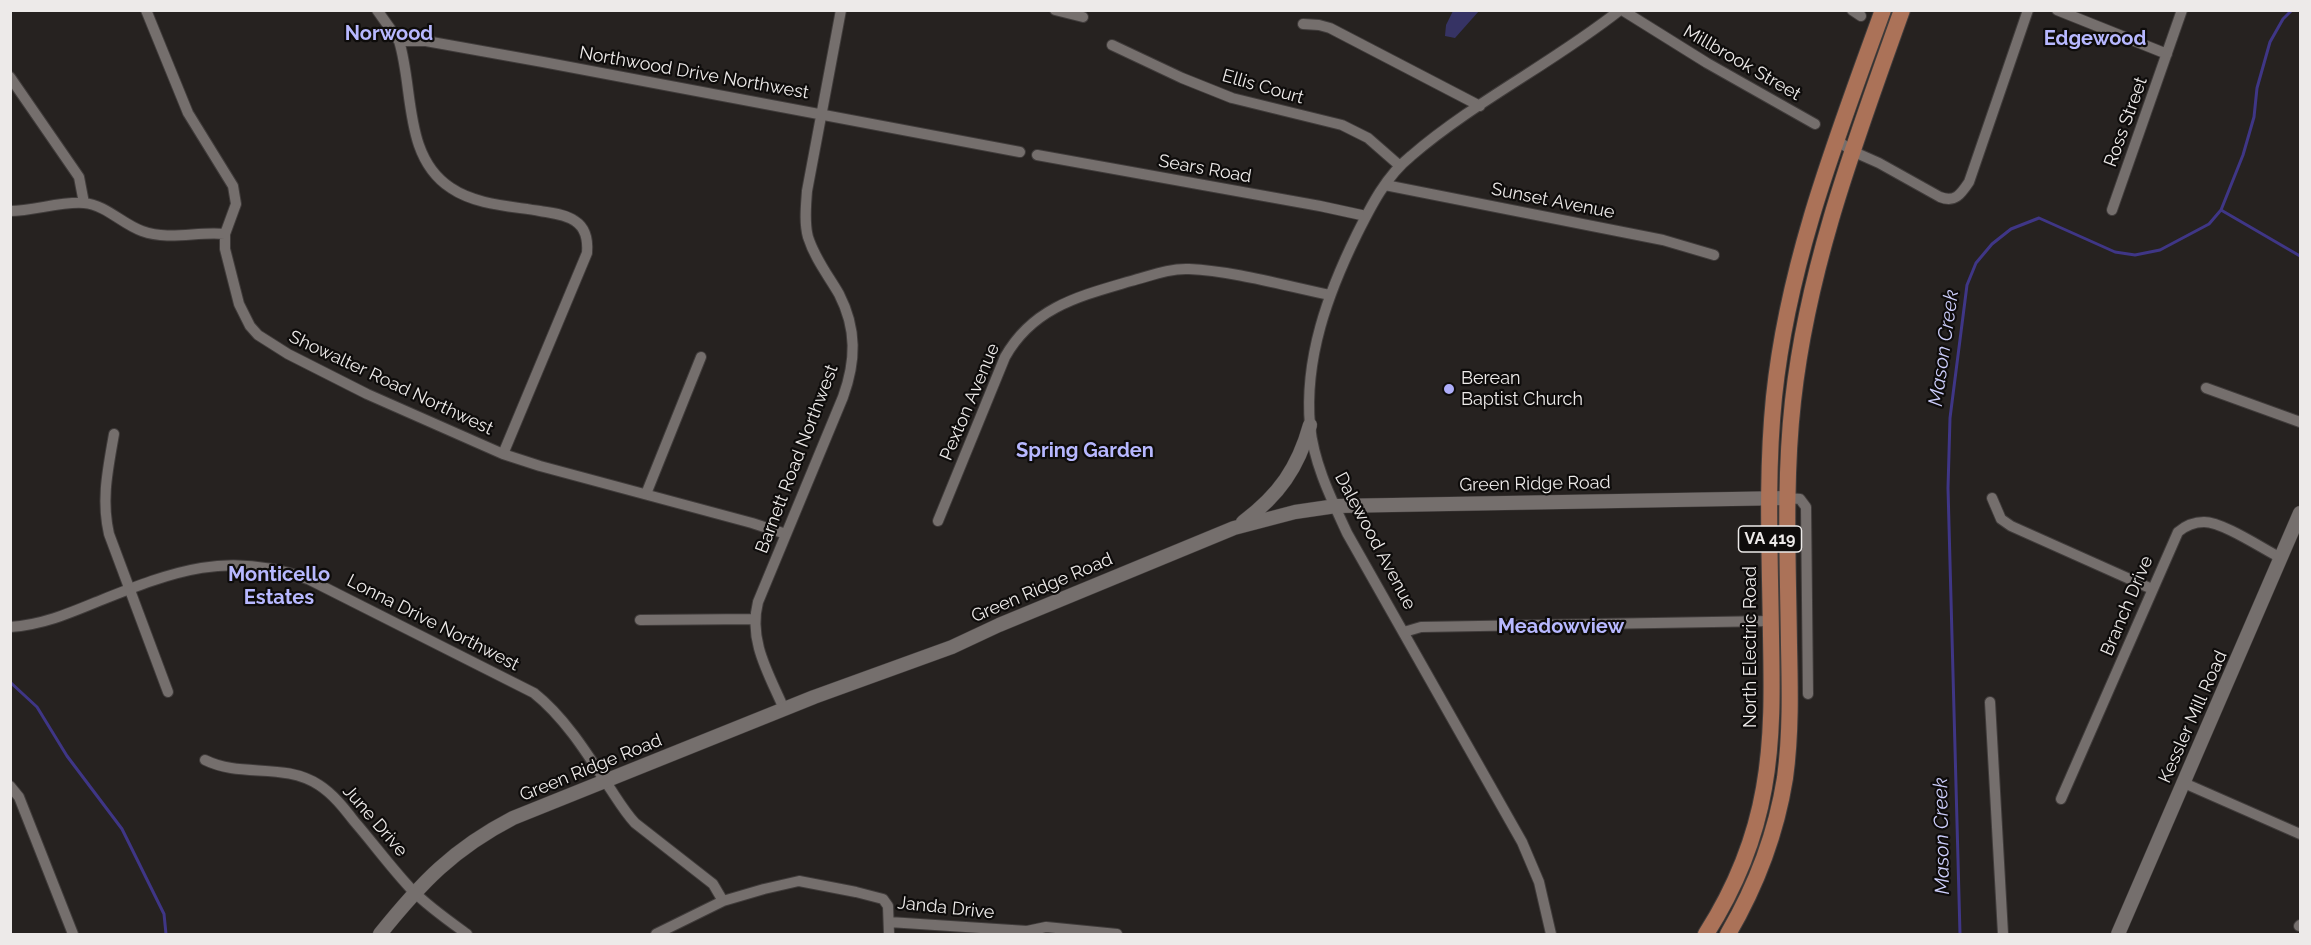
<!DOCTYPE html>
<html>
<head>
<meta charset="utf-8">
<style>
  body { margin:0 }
  #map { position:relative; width:2311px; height:945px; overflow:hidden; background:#262220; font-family:Raleway,sans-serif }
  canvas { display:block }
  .frame { position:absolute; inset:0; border:12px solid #edeae9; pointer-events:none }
</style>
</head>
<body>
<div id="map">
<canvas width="2311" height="945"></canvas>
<div class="frame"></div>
</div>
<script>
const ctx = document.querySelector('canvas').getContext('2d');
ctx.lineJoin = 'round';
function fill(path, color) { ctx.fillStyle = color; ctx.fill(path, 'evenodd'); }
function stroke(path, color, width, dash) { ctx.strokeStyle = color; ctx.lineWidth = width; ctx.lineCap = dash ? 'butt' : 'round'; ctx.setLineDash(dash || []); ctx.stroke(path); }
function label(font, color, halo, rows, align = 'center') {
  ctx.font = font + ' Raleway,sans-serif'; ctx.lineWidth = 4.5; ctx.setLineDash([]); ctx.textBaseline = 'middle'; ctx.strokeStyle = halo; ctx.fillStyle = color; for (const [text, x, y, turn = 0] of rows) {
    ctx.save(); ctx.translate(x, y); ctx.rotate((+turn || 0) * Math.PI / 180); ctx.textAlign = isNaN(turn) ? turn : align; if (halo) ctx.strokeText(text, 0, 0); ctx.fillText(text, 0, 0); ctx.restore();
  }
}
const green = new Path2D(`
  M1453 11H1479L1455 38 1445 36 1446 25Z`);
const stream = new Path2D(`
  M2221 210 2300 256
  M10 682 37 707 67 756 122 829 164 914 166 934
  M1960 934 1948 488 1950 418 1967 285 1976 263 1992 244 2011 229 2039 218 2115 252 2135 255 2160 250 2209 224 2221 210 2243 155 2254 117 2257 88 2270 42 2283 19 2292 10`);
const minor = new Path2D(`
  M146 10 188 113 233 186 236 204 225 234V249L239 304 250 326 258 335 288 354 367 394 503 454 540 466 752 523 786 534
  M377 10 399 41H426L543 62 1020 152
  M1055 10 1083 17
  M1622 10 1707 63 1815 124
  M1852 10 1861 16
  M2057 10 2167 54
  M1303 24 1319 25 1330 28 1480 106
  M399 41C414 89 403 157 451 188 476 205 511 206 540 211 551 213 565 214 575 221 586 228 588 241 587 253L503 454
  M1112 45 1182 78 1232 98 1342 125 1368 138 1400 166
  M10 77 79 177 84 203
  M1837 140 1852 151 1879 163 1940 197C1955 203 1961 194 1969 182L2028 10
  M1037 155 1320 206 1366 216
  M1385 185 1663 240 1714 255
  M2112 210 2182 10
  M10 211C34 211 61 201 84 203 106 205 122 224 142 231 170 241 197 231 225 234
  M2206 388 2300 422
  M114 434C108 469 101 499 109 534L168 692
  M646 494 701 357
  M1788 498 1800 499 1806 507 1808 694
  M1992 498 2001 519 2011 526 2152 589
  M938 521 1005 357C1033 307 1080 296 1131 281 1150 276 1170 268 1189 269 1234 271 1286 286 1330 295
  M640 620 754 619
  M10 627C42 625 70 613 99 601 174 571 228 550 308 579L534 693C563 716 585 750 605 781 615 795 623 810 635 823L713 884 723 901
  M1404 632 1421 627 1771 621
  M1990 702 2003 934
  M784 709C769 674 748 641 758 602L843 397C856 361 857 329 839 294 828 275 815 259 808 237 804 222 806 206 807 191L841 10
  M205 760C241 778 284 762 319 785 333 794 344 808 354 821 374 844 392 869 413 891 429 907 449 921 467 934
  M2184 783 2300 834
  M10 786 19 797 73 934
  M2061 799 2178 532C2185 526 2194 522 2204 522 2223 522 2263 549 2281 558
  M889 922 1027 931 1046 927 1117 934
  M2299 926 2300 925
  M656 934 723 901 764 889 799 881 856 892 883 899 888 906 889 934
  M1551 934 1539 882 1522 842 1347 533C1331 498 1314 464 1310 426 1304 358 1328 293 1357 234 1371 206 1386 176 1411 156 1475 101 1553 63 1620 10`);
const tertiary = new Path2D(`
  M1243 522C1279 495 1298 468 1310 425
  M380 934C421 883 453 849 513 818L814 697 952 647 999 625 1234 528 1295 512 1336 506 1788 498
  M2118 934 2300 513`);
const primary = new Path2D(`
  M1706 934C1734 890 1755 840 1764 788 1773 738 1772 687 1771 636 1770 556 1766 476 1774 397 1788 262 1837 137 1883 10
  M1728 934C1756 886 1776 834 1785 778 1791 734 1790 689 1789 645 1788 564 1784 481 1793 401 1808 265 1856 139 1902 10`);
const markers = [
  [1449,389,6,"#aeaefa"]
];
const shields = [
  [1770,539,63]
];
const shieldNames = [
  ["VA 419",1770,539]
];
const streetNames = [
  ["Millbrook Street",1742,63,30],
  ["Northwood Drive Northwest",694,73,10],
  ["Ellis Court",1263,87,16],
  ["Ross Street",2126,122,-70],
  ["Sears Road",1205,169,10],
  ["Sunset Avenue",1553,201,11],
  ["Showalter Road Northwest",391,383,25],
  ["Pexton Avenue",970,402,-67],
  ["Barnett Road Northwest",797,459,-69],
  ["Green Ridge Road",1535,484,-1],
  ["Dalewood Avenue",1375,541,62],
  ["Green Ridge Road",1042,588,-23],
  ["Branch Drive",2127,606,-67],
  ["Lonna Drive Northwest",433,623,27],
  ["North Electric Road",1751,647,-90],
  ["Kessler Mill Road",2193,717,-66],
  ["Green Ridge Road",591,768,-22],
  ["June Drive",375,821,49],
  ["Janda Drive",946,908,6]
];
const poiNames = [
  ["Berean",1461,379],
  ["Baptist Church",1461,400]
];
const neighbourhoodNames = [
  ["Norwood",389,34],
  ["Edgewood",2095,39],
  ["Spring Garden",1085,451],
  ["Monticello",279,575],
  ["Estates",279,598],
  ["Meadowview",1561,627]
];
const waterNames = [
  ["Mason Creek",1944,348,-82],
  ["Mason Creek",1942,836,-91]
];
fill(green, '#363364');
stroke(stream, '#3f3686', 3);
stroke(minor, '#403c3b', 12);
stroke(tertiary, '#403c3b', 15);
stroke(primary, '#403c3b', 18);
stroke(minor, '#756f6d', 10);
stroke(tertiary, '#756f6d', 14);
stroke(primary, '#ab7258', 16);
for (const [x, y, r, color] of markers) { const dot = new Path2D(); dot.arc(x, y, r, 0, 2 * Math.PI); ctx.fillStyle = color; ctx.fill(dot); stroke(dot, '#0e0c0b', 2); }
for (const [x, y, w] of shields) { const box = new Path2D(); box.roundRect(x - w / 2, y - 13, w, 26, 4.5); ctx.fillStyle = '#0e0c0b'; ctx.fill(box); stroke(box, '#edeae9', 1.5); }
label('bold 16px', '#edeae9', null, shieldNames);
label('18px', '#edeae9', '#0e0c0b', streetNames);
label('18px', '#edeae9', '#0e0c0b', poiNames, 'left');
label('bold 20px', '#b7b8ff', '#0e0c0b', neighbourhoodNames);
label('italic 20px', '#cecffd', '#0e0c0b', waterNames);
</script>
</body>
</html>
